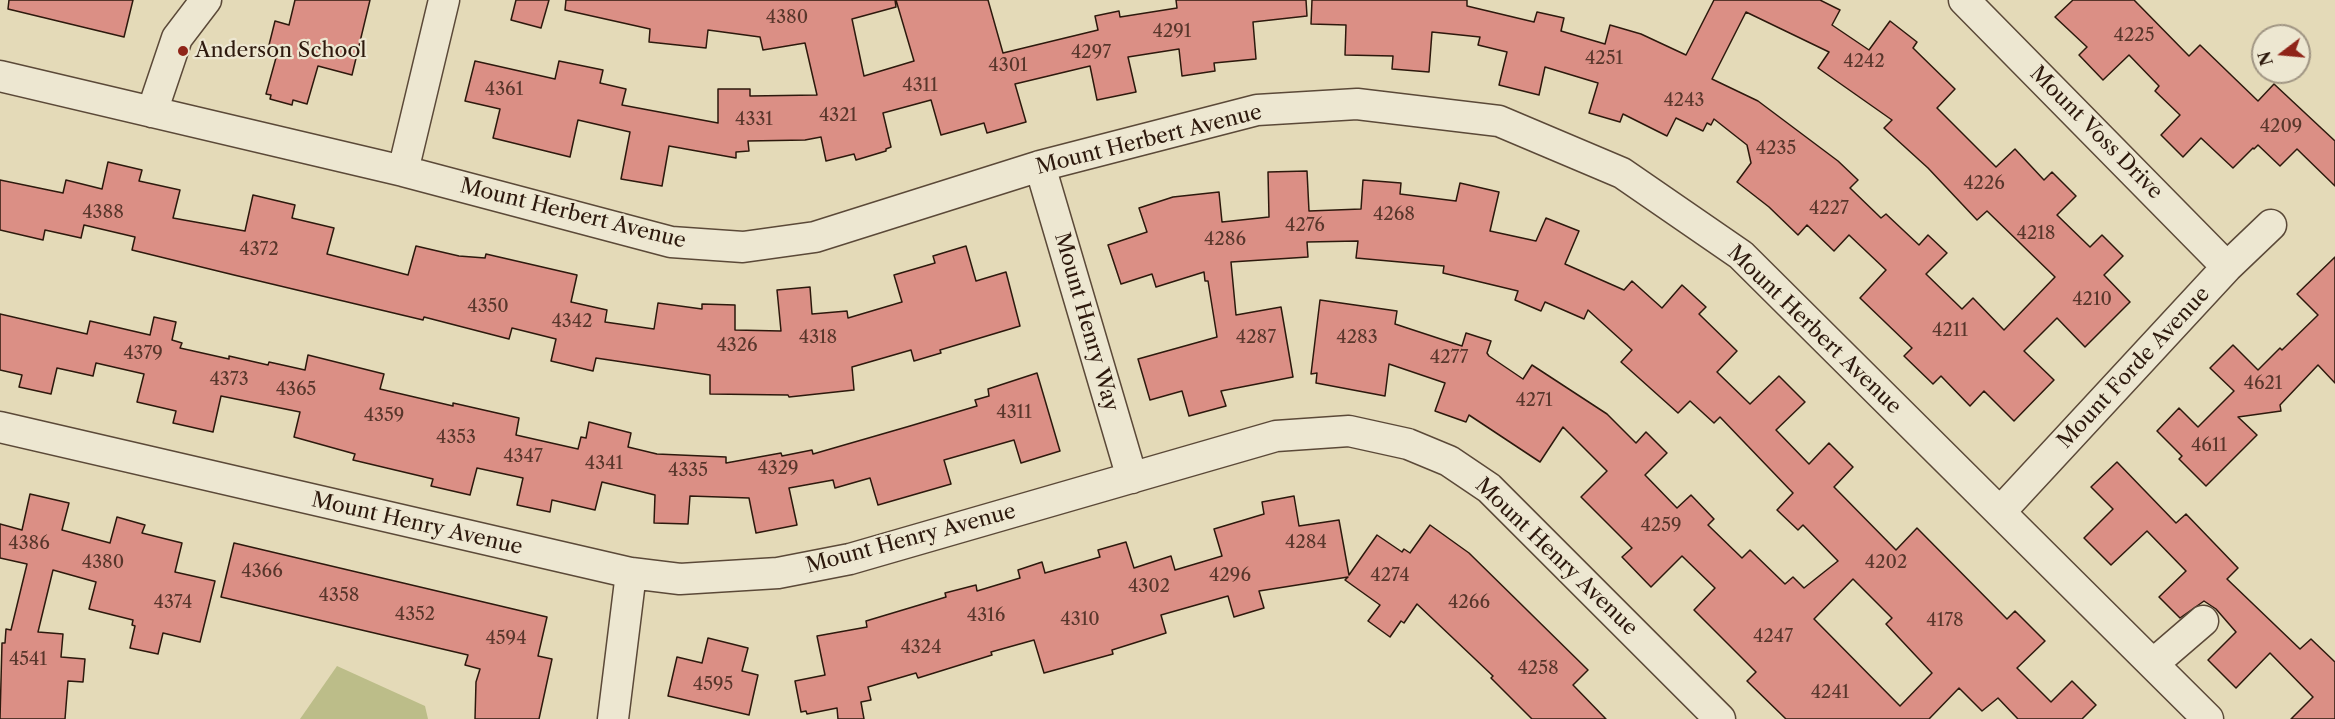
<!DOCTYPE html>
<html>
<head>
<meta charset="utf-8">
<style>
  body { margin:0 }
  #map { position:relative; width:2335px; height:719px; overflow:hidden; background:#e4dab8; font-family:"Libre Caslon Text",serif }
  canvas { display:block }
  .north { position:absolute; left:2251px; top:24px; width:60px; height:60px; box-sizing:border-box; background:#ede7d1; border:2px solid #a09583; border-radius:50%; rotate:254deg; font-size:16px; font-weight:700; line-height:24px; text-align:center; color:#2d190d }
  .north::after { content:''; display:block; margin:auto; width:21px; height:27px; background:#8f2418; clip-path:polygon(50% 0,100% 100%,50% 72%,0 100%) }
</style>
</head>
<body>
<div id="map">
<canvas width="2335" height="719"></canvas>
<div class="north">N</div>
</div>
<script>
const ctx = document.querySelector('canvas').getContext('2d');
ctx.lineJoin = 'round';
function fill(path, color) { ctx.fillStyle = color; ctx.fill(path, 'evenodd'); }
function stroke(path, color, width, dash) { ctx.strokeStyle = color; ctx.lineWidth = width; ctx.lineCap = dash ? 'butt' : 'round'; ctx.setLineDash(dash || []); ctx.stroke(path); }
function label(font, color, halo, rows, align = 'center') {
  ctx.font = font + ' "Libre Caslon Text",serif'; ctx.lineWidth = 4.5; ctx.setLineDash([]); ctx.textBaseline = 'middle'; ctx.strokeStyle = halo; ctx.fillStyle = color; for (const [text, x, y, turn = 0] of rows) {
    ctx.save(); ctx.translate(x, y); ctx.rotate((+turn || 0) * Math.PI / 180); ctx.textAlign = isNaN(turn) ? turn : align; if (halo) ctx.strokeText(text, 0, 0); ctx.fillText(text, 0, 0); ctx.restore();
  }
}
const green = new Path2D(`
  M337 666 425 706 428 719H300Z`);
const building = new Path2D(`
  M9 0H133L124 37 8 9Z
  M295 0H370L352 75 318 66 307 104 293 100 292 105 270 99 271 95 266 94 279 47 269 45 275 21 289 25Z
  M516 0H549L541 28 511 20Z
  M566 0H895L896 7 852 19 864 76 914 61 896 0H988L1003 53 1098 30 1095 16 1119 11 1120 17 1177 8 1176 0H1306L1307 16 1253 22 1256 59 1214 63 1215 71 1182 76 1179 49 1128 57 1136 92 1097 100 1090 66 1015 84 1026 122 987 133 984 123 941 135 931 100 883 113 891 147 886 149V151L856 160 854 154 826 161 821 137 805 140 748 141 749 151 736 152V158L669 146 662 186 621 179 630 132 578 120 570 157 493 138 500 109 465 101 475 61 555 79 559 61 603 70 600 83 626 89 622 105 718 123V89H750V96L817 95 805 43 763 50 760 37 708 30 706 48 649 42 650 29 565 10Z
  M1312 0H1467V6L1534 22 1537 12 1564 18 1561 31 1605 44 1610 25 1641 34 1686 55 1714 0H1820L1840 10 1832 25 1869 50 1890 21 1917 42 1913 48 1955 89 1937 108 1996 167 2015 149 2044 180 2052 172 2076 196 2057 215 2090 247 2102 235 2123 256 2104 275 2130 302 2085 347 2057 318 2024 351 2054 380 2014 421 1984 391 1970 406 1941 376 1933 384 1904 356 1912 348 1860 298 1886 270 1849 235 1834 251 1807 225 1798 235 1769 207 1737 182 1751 163 1747 145 1714 119 1711 125 1707 123 1703 131 1676 118 1667 136 1623 114 1620 122 1589 113 1598 83 1545 67 1539 95 1499 85 1507 52 1478 45 1480 37 1432 32 1429 72 1392 69 1393 56 1345 55 1346 25 1311 24ZM1746 12 1829 52 1818 68 1892 120 1884 128 1928 168 1977 220 1987 211 2055 277 2004 330 1973 298 1962 309 1926 274 1947 253 1928 235 1919 245 1886 214 1881 218 1850 188 1858 180 1838 161 1758 101 1712 79Z
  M2073 0H2134L2189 56 2200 45 2258 101 2274 84 2335 141V186L2297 149 2280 166 2258 145 2254 149 2253 148 2233 168 2201 138 2183 157 2161 135 2180 115 2155 91 2159 86 2129 55 2103 80 2079 55 2087 47 2055 17Z
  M108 162 142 170 139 181 180 190 173 218 245 231 253 195 295 205 292 218 334 228 327 254 408 275 416 246 459 256 485 258 486 254 577 275 571 302 607 310 605 322 654 329 658 303 702 309V304L735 305V330L781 331 777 290 810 287 812 314 847 311 848 318 902 302 894 275 935 263 933 256 966 246 976 281 1006 272 1020 326 940 350 941 353 914 361 911 350 852 367 854 390 789 397 788 395 710 394V375L596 358 593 371 551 361 556 339 512 328 509 339 424 317 423 320 234 275 132 250 135 237 84 225 81 238 45 230 43 240 0 230V180L63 193 66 180 102 189Z
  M1307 171 1309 211 1361 209 1363 180 1401 183 1400 194 1456 201 1460 183 1499 192 1490 231 1536 241 1546 218 1579 231 1565 264 1624 290 1632 281 1662 308 1682 285 1706 307 1699 314 1737 351 1717 372 1750 404 1779 376 1805 402 1776 430 1809 464 1829 443 1853 467 1834 487 1896 550 1917 528 2007 619 2015 611 2045 641 2017 668 2051 702 2072 681 2096 705 2082 719H2018L1998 698 1982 711 1959 688 1929 719H1786L1747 681 1756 672 1694 610 1715 588 1682 556 1651 587 1622 557 1632 548 1581 497 1607 471 1563 427 1540 462 1469 415 1466 422 1435 411 1445 383 1389 364 1385 396 1316 383 1317 373 1311 374 1320 300 1397 311 1395 324 1462 346 1466 333 1491 341 1487 353 1489 356 1523 379 1532 365 1607 414 1636 443 1646 432 1667 453 1645 475 1677 508 1691 495 1714 519 1708 525 1742 558 1750 550 1785 584 1793 577 1804 588 1838 561 1803 525 1798 530 1777 510 1793 493 1720 417 1714 423 1690 401 1678 413 1621 362 1632 350 1588 310 1584 319 1545 302 1541 311 1515 300 1518 291 1443 273 1444 266 1356 258 1358 241 1307 242 1308 257 1231 262 1236 315 1281 307 1293 377 1221 391 1226 406 1189 416 1182 391 1150 400 1138 359 1217 337 1208 281H1205L1204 272 1156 287 1152 274 1121 284 1108 245 1147 232 1139 208 1173 197 1219 192 1222 222 1269 217 1268 172ZM1853 579 1892 618 1886 624 1932 673 1900 706 1814 619Z
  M2335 257V383L2318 365 2280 405 2281 411 2238 417 2257 435 2206 486 2179 459 2182 456 2157 431 2179 408 2198 427 2234 391 2210 368 2233 345 2258 370 2280 348 2282 350 2318 315 2297 294Z
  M0 314 87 334 90 321 150 335 154 317 176 322 172 340 182 343 180 348 229 359V356L268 365 269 362 305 370 308 355 384 374 380 389 453 406V403L519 418 516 435 578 449 581 437 586 438 589 422 631 433 628 447 657 454 726 457V463L781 453 782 456 812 450 813 454 910 426 977 406 975 400 989 396 988 389 1037 373 1060 451 1021 463 1014 440 944 460 951 484 878 505 870 478 835 488 833 480 789 488 797 525 756 533 749 498 690 496 688 524 654 523 655 495 602 482 595 510 552 500 550 512 517 505 523 478 477 468 470 495 431 486 433 479 353 460 355 454 294 437 300 412 221 396 213 432 173 423 176 411 137 402 144 374 96 363 93 376 57 368 51 394 19 387 22 375 0 370Z
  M2117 462 2176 523 2186 514 2238 568 2227 579 2300 649 2311 639 2335 662V719H2291L2313 697 2270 653 2236 688 2208 660 2236 632 2216 609 2204 601 2180 618 2159 597 2186 571 2147 531 2111 565 2084 538 2113 509 2091 487Z
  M30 494 69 503 62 530 110 543 117 517 145 525 142 533 182 543 175 572 215 581 200 642 163 633 158 654 130 648 135 626 132 625 133 620 89 609 96 582 53 570 38 632 63 634 61 657 85 659 83 682 68 681 65 719H0L2 643H5L6 629 11 630 27 564 0 558V524L22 530Z
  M1294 496 1299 526 1339 520 1349 575 1377 535 1402 552 1404 549 1410 553 1430 525 1469 553 1588 670 1573 685 1606 719H1532L1491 678 1493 676 1417 604 1404 623 1401 621 1390 637 1368 621 1380 605 1345 580 1348 577 1259 591 1264 608 1234 617 1228 596 1161 615 1166 633 1112 650 1113 654 1044 673 1034 640 991 652 992 655 918 678 916 673 868 687 871 700 861 702 864 719H838L837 708 807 714 806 711 801 712 795 681 825 675 817 636 867 627 866 621 946 597 945 593 976 585 977 591 1020 578 1018 570 1042 562 1045 573 1100 557 1098 550 1126 542 1134 568 1171 556 1175 570 1222 556 1214 529 1264 514 1262 502Z
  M234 543 547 617 538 656 552 659 539 719H475L476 682 480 669 465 665 468 655 221 597Z
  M708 638 748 648 742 671 758 675 749 715 668 696 677 657 702 663Z`);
const minor = new Path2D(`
  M1964 0 2227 267
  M0 76 403 171 671 242 743 247 815 237 1040 166 1257 110 1357 104 1499 121 1622 173 1741 255 2208 719
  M152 112 177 38 206 0
  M1040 166 1132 478
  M403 171 444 0
  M0 427 631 573 680 579 778 573 850 559 1276 436 1349 431 1408 444 1449 461 1489 488 1720 719
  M2000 512 2227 267 2271 225
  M2153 664 2203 621
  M613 719 631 573`);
const markers = [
  [183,51,6,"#8f2418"]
];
const numberNames = [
  ["4380",787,18],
  ["4291",1172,32],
  ["4225",2134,36],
  ["4297",1091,53],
  ["4251",1604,59],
  ["4242",1864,62],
  ["4301",1008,66],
  ["4311",920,86],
  ["4361",504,90],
  ["4243",1684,101],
  ["4321",838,116],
  ["4331",754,120],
  ["4209",2281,127],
  ["4235",1776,149],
  ["4226",1984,184],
  ["4227",1829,209],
  ["4388",103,213],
  ["4268",1394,215],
  ["4276",1305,226],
  ["4218",2036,234],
  ["4286",1225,240],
  ["4372",259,250],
  ["4210",2092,300],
  ["4350",488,307],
  ["4342",572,322],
  ["4211",1950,331],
  ["4318",818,338],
  ["4287",1256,338],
  ["4283",1357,338],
  ["4326",737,346],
  ["4379",143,354],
  ["4277",1449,358],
  ["4373",229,380],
  ["4621",2263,384],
  ["4365",296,390],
  ["4271",1534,401],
  ["4311",1014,413],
  ["4359",384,416],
  ["4353",456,438],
  ["4611",2209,446],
  ["4347",523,457],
  ["4341",604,464],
  ["4329",778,469],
  ["4335",688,471],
  ["4259",1661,526],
  ["4284",1306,543],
  ["4386",29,544],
  ["4380",103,563],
  ["4202",1886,563],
  ["4366",262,572],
  ["4296",1230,576],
  ["4274",1390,576],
  ["4302",1149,587],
  ["4358",339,596],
  ["4374",173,603],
  ["4266",1469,603],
  ["4352",415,615],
  ["4316",986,616],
  ["4310",1080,620],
  ["4178",1945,621],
  ["4247",1773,637],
  ["4594",506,639],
  ["4324",921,648],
  ["4541",28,660],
  ["4258",1538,669],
  ["4595",713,685],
  ["4241",1830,693]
];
const poiNames = [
  ["Anderson School",195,51]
];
const streetNames = [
  ["Mount Voss Drive",2096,133,45],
  ["Mount Herbert Avenue",1149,140,-14],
  ["Mount Herbert Avenue",573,214,14],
  ["Mount Henry Way",1086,322,74],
  ["Mount Herbert Avenue",1814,330,44],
  ["Mount Forde Avenue",2134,368,-47],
  ["Mount Henry Avenue",417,524,13],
  ["Mount Henry Avenue",911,539,-15],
  ["Mount Henry Avenue",1556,557,44]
];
fill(green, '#bcbd89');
fill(building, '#db8f85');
stroke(building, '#2d190d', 1.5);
stroke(minor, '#5b4938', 33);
stroke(minor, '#ede7d1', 30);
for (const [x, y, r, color] of markers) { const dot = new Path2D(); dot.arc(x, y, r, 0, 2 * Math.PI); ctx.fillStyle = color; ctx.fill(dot); stroke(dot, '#ede7d1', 2); }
label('18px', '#58362b', null, numberNames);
label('21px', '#2d190d', '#ede7d1', poiNames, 'left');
label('21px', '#2d190d', '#ede7d1', streetNames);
</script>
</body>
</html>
